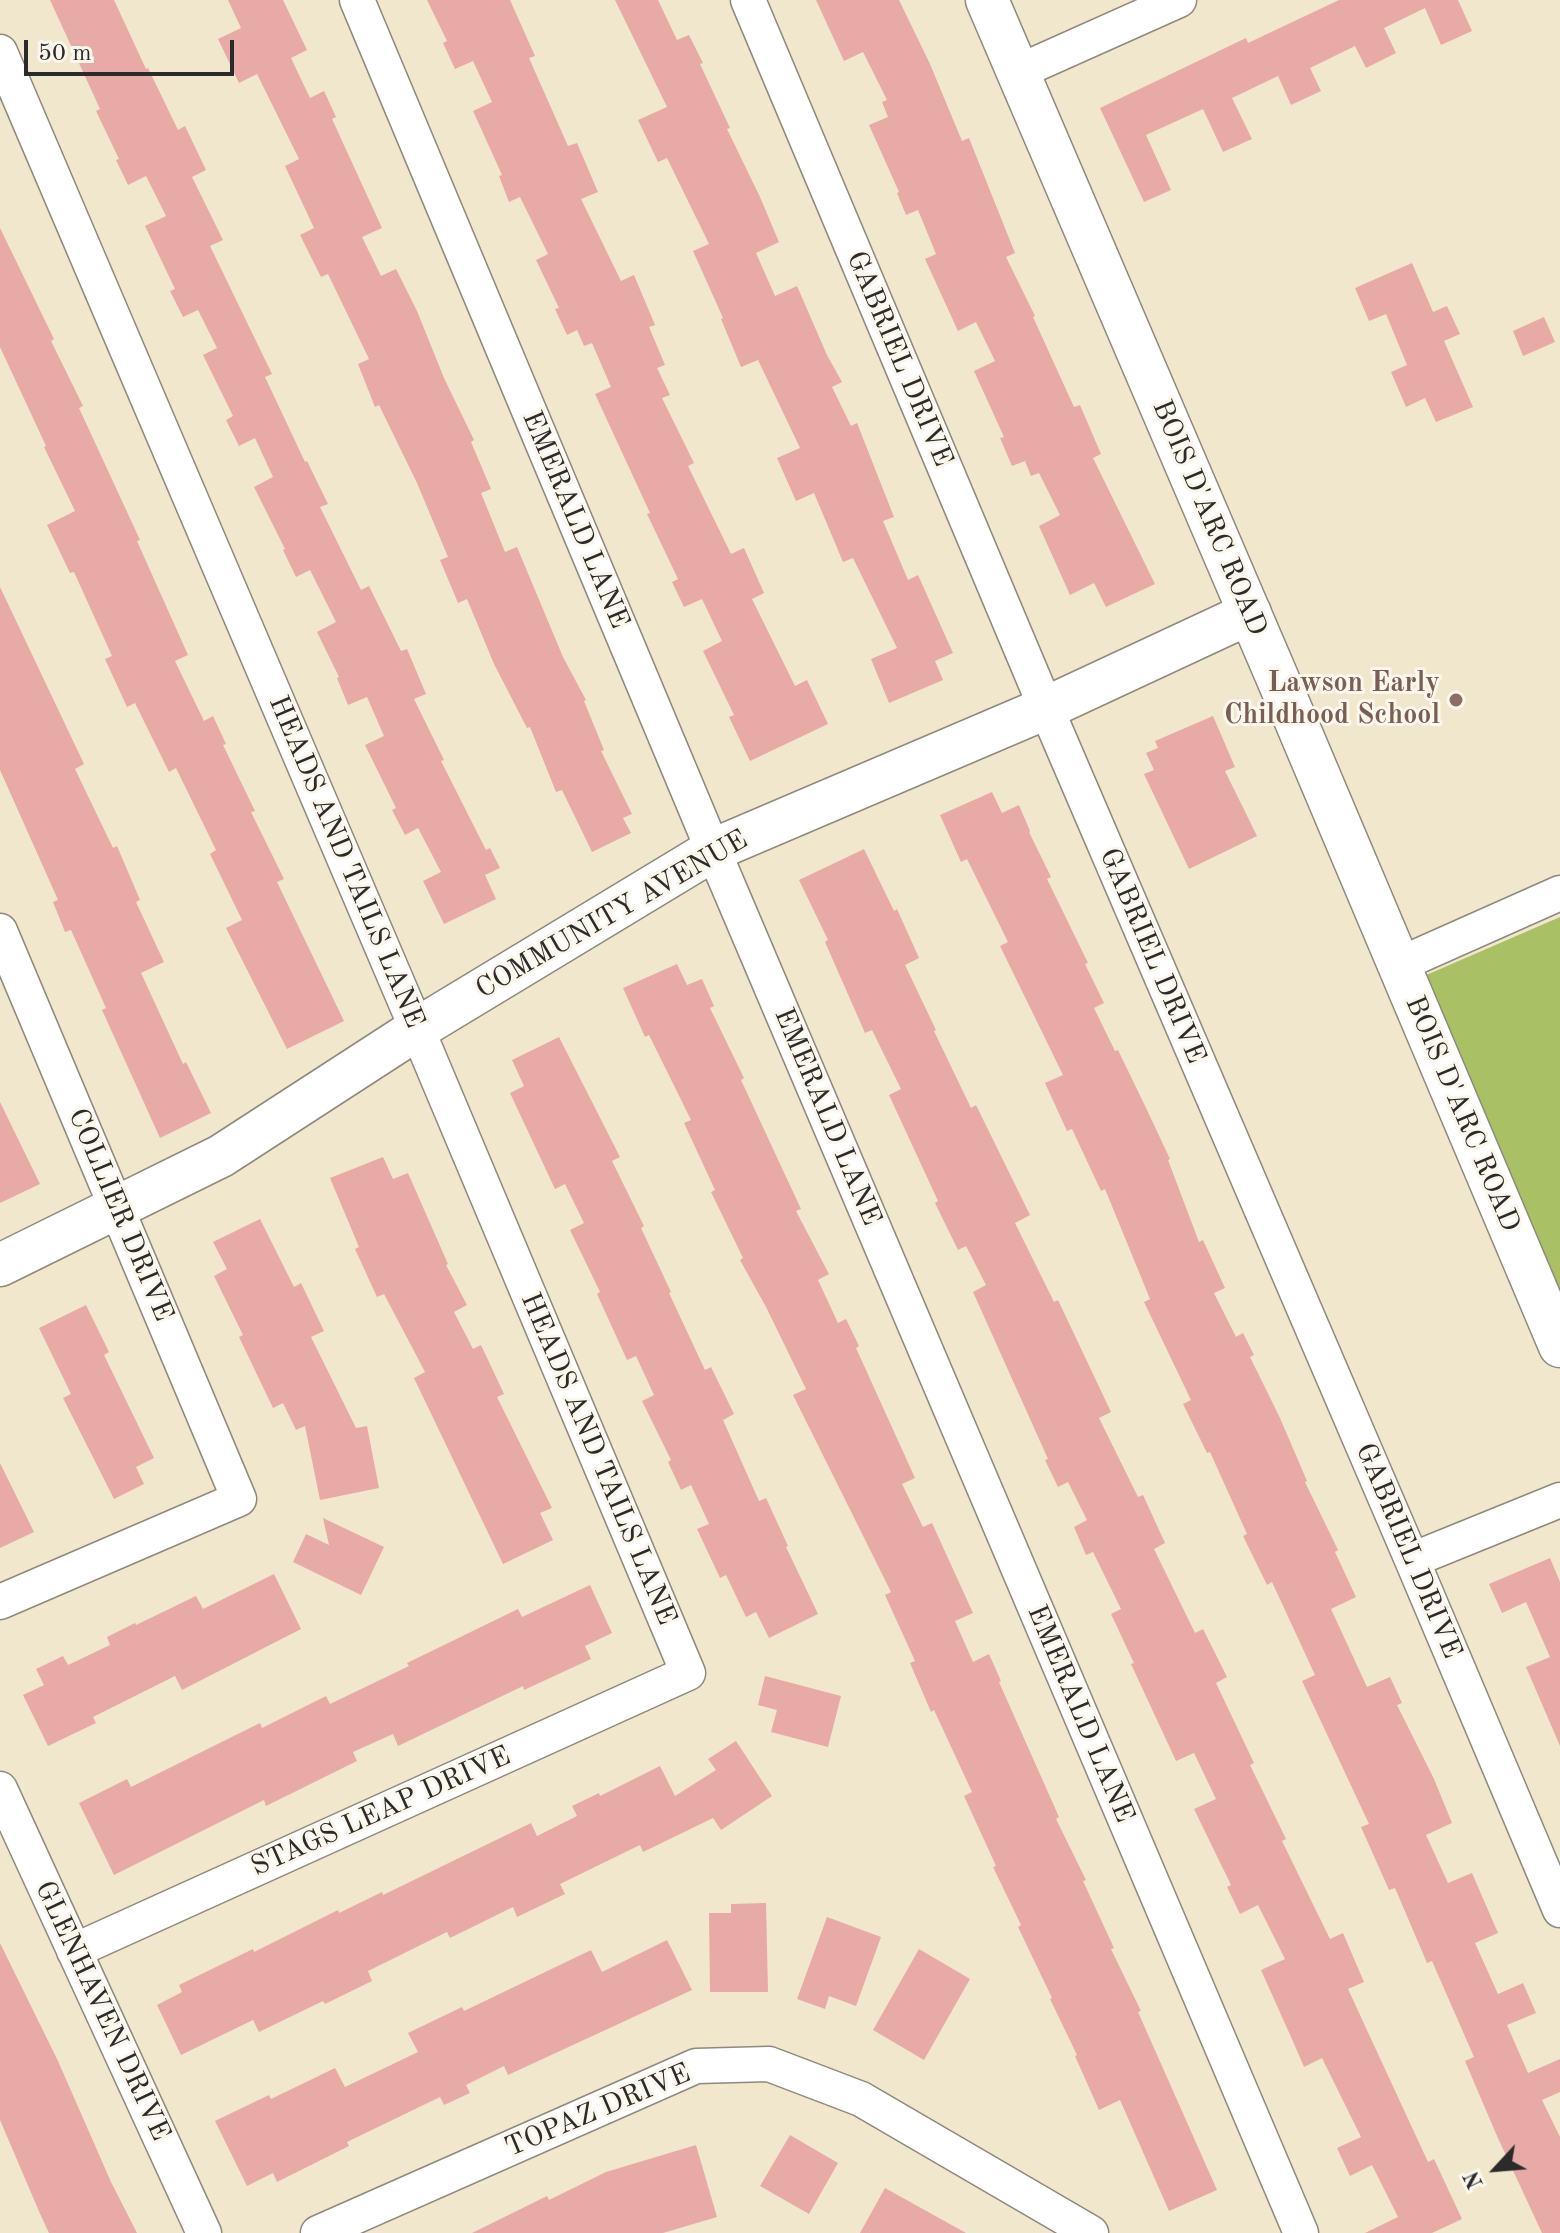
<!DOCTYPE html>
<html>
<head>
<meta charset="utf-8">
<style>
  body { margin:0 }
  #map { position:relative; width:1560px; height:2233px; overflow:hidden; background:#f1e7cd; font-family:"Old Standard TT",serif }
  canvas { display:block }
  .north { position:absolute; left:1456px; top:2129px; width:80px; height:80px; -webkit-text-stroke:6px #fbf7ec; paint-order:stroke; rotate:244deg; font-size:22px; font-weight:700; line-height:32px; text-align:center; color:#2b2b2b }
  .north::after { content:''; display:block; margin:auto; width:28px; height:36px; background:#2b2b2b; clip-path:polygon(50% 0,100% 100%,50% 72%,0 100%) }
  .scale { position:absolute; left:24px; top:40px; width:210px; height:36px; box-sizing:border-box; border:4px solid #2b2b2b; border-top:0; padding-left:10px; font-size:24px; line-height:28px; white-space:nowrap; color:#2b2b2b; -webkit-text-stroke:6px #fbf7ec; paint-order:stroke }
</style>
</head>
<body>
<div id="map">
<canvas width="1560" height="2233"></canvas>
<div class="north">N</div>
<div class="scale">50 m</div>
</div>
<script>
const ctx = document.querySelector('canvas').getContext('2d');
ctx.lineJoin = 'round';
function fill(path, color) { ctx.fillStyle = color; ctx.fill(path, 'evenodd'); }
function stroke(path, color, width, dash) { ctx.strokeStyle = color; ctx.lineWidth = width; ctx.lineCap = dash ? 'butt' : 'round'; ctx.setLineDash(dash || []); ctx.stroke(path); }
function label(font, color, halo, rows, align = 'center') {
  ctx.font = font + ' "Old Standard TT",serif'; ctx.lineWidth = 6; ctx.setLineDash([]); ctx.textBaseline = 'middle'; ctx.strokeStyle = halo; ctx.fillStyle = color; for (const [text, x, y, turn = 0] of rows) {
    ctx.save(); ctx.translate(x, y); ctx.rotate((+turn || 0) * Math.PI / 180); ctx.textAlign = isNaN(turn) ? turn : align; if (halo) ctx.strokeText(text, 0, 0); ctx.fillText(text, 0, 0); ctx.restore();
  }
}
const green = new Path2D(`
  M1560 917V1291L1424 976Z`);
const building = new Path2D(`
  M50 0H114L146 69 148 68 178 130 185 126 206 170 192 177 223 240 210 246 272 374 265 377 305 462 307 461 328 504 320 507 361 590 369 586 401 651 407 649 426 694 414 699 444 760 441 761 486 850 490 848 500 868 485 875 496 899 444 924 423 881 441 872 418 828 405 835 392 810 396 808 365 745 384 736 367 697 348 705 337 678 339 677 317 632 336 622 310 570 296 577 283 550 285 549 254 487 273 477 255 438 239 446 226 420 233 416 203 355 217 348 198 310 183 317 170 291 175 289 145 226 166 216 146 176 128 185 116 160 119 159 96 111 100 109Z
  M228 0H283L307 50 291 58 310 98 324 91 336 117 332 119 382 228 362 237 381 276 396 269 417 311 444 378 474 440 471 442 491 489 481 493 505 552 517 547 563 657 586 700 584 701 604 750 601 751 632 814 623 818 631 833 592 852 562 790 556 792 530 727 527 728 494 664 467 599 458 603 440 560 448 557 417 483 379 405 375 407 358 364 369 359 328 274 321 277 300 235 314 228 285 166 299 159 257 74 239 83 218 39 241 28Z
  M427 0H510L535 56 529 58 568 146 577 143 598 192 581 199 621 281 634 275 655 325 649 327 665 365 657 368 670 395 662 398 694 463 688 466 731 554 744 548 764 593 752 599 795 686 807 680 828 724 750 761 729 717 734 715 703 651 722 641 702 599 684 607 672 582 678 579 647 514 650 513 595 394 611 387 592 343 584 346 577 330 567 335 555 309 559 308 536 260 548 254 520 197 509 202 499 176 502 175 473 111 492 102 473 61 455 69 443 43 447 41Z
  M615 0H658L677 40 689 35 703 63 700 64 730 128 727 129 760 197 779 242 756 253 775 296 797 286 827 355 842 382 832 387 851 426 857 423 894 517 883 521 908 580 918 575 953 653 935 661 943 680 889 703 871 659 897 648 853 558 843 562 814 493 796 501 777 458 800 448 758 360 741 367 721 319 723 318 693 251 709 244 667 158 658 162 638 120 667 107Z
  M816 0H899L930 64 962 141 969 138 1015 253 1006 257 1035 316 1033 317 1074 407 1080 405 1101 454 1093 458 1155 584 1106 607 1094 583 1070 595 1039 526 1060 515 1039 473 1031 476 1025 461 1012 466 1000 438 1004 437 974 371 995 361 976 322 958 331 925 259 936 254 918 210 906 215 897 193 899 192 869 125 888 117 882 102 887 100 863 52 844 61Z
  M1339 0H1458L1472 31 1441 45 1425 8 1384 28 1396 53 1366 68 1355 46 1310 68 1321 91 1291 105 1278 76 1232 98 1252 139 1223 152 1203 109 1146 135 1171 190 1144 202 1100 108 1246 38 1248 43Z
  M0 228 54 339 51 341 83 406 79 408 140 540 137 541 188 655 175 661 204 721 213 716 226 744 223 745 255 811 251 812 284 879 277 882 344 1021 287 1049 226 928 242 920 210 854 216 850 176 768 169 772 135 703 127 707 105 659 112 656 74 572 70 573 47 525 75 511 44 447 46 446 0 347Z
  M1412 263 1433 312 1447 306 1460 334 1444 341 1473 407 1436 422 1425 398 1406 407 1391 372 1407 365 1386 314 1369 321 1355 288Z
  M1544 317 1555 342 1523 356 1513 331Z
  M0 587 84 764 75 769 113 848 117 846 140 900 136 902 164 962 141 973 183 1064 186 1062 211 1113 160 1138 102 1010 106 1008 71 930 65 932 53 902 58 900 0 770Z
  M1213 716 1235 767 1225 771 1257 836 1189 869 1144 774 1154 770 1146 753 1158 748 1155 741Z
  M992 792 1002 813 1019 805 1030 831 1029 832 1051 877 1047 879 1088 963 1085 964 1104 1003 1094 1008 1115 1051 1118 1050 1147 1110 1170 1159 1168 1160 1199 1242 1203 1240 1225 1288 1214 1293 1236 1337 1243 1333 1254 1355 1250 1357 1280 1418 1307 1481 1305 1482 1338 1550 1335 1552 1356 1597 1331 1609 1367 1687 1390 1677 1402 1703 1397 1705 1434 1779 1452 1823 1426 1835 1448 1883 1472 1873 1498 1933 1475 1943 1498 1994 1523 1983 1536 2013 1507 2025 1528 2073 1560 2059V2092L1542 2100 1560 2137V2233H1542L1497 2136 1465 2061 1474 2057 1432 1961 1427 1963 1395 1888 1389 1890 1361 1827 1369 1824 1302 1681 1315 1675 1272 1582 1267 1585 1243 1536 1247 1534 1210 1452 1207 1453 1183 1404 1191 1400 1144 1302 1150 1299 1105 1189 1101 1191 1072 1129 1067 1131 1045 1083 1063 1075 1000 946 1008 942 967 859 961 862 940 815Z
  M864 849 894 911 897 909 919 958 905 965 936 1030 934 1031 971 1108 976 1105 1030 1215 1015 1223 1054 1302 1058 1300 1111 1412 1099 1418 1138 1497 1143 1495 1165 1543 1154 1549 1195 1633 1203 1629 1227 1677 1216 1683 1254 1763 1250 1765 1286 1839 1282 1841 1330 1939 1343 1933 1364 1982 1348 1989 1428 2162 1434 2159 1462 2219 1432 2233H1365L1398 2217 1372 2165 1350 2176 1337 2148 1361 2137 1322 2058 1304 2067 1295 2046 1261 1970 1285 1959 1258 1905 1240 1914 1227 1887 1231 1885 1194 1809 1216 1799 1194 1753 1176 1761 1131 1664 1134 1663 1111 1614 1121 1609 1093 1552 1086 1555 1074 1527 1087 1520 1068 1482 1058 1487 1045 1460 1048 1459 973 1292 986 1285 966 1246 958 1250 935 1203 938 1201 889 1095 901 1089 872 1030 865 1033 825 942 828 940 799 880Z
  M677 964 687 985 702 979 714 1006 710 1008 744 1078 741 1080 801 1209 796 1211 829 1274 818 1280 838 1323 846 1319 859 1346 856 1348 915 1478 902 1484 923 1527 932 1523 973 1613 955 1621 973 1662 989 1654 1001 1681 999 1682 1059 1817 1056 1819 1086 1880 1083 1881 1114 1948 1111 1949 1141 2011 1138 2012 1217 2190 1169 2211 1120 2100 1099 2110 1075 2056 1077 2055 1050 1999 1052 1998 1018 1927 1021 1925 993 1867 996 1866 964 1796 972 1792 934 1710 931 1712 910 1663 915 1661 885 1595 891 1592 793 1395 806 1389 766 1307 740 1260 743 1258 711 1192 715 1190 684 1123 691 1120 649 1035 645 1037 623 988Z
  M559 1037 620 1157 612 1161 644 1226 641 1228 671 1292 669 1293 705 1370 711 1367 734 1414 723 1420 759 1501 766 1498 788 1546 786 1547 818 1614 769 1638 756 1612 746 1617 726 1575 720 1578 697 1529 709 1524 691 1485 681 1490 668 1462 671 1460 642 1401 654 1395 636 1356 627 1360 597 1294 600 1292 570 1230 584 1223 565 1184 555 1189 510 1093 524 1086 512 1060Z
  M0 1102 40 1184 0 1203Z
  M383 1157 393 1179 408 1173 448 1264 446 1265 467 1305 454 1312 473 1349 481 1345 504 1394 497 1397 552 1508 540 1513 553 1540 503 1564 414 1378 425 1372 384 1294 377 1297 355 1249 359 1247 330 1178Z
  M260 1219 294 1287 301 1283 324 1331 311 1337 356 1428 367 1426 379 1488 320 1500 305 1426 296 1430 283 1403 273 1408 239 1337 243 1335 214 1276 227 1269 213 1242Z
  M86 1305 109 1352 104 1355 154 1458 136 1467 144 1484 114 1499 63 1398 71 1394 39 1328Z
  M0 1463 34 1532 0 1548Z
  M323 1518 384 1547 361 1595 293 1562 306 1534 329 1545Z
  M1550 1558 1560 1582V1746L1526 1667 1550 1657 1526 1602 1502 1613 1489 1584Z
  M274 1574 301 1629 182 1690 175 1676 93 1717 96 1723 48 1746 23 1695 44 1685 36 1669 63 1656 68 1665 110 1645 107 1637 135 1623 136 1625 196 1596 203 1609Z
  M590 1585 612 1633 585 1646 591 1659 524 1690 523 1686 398 1746 393 1734 353 1752 357 1761 266 1806 264 1800 114 1875 79 1803 127 1779 131 1787 260 1723 262 1728 326 1696 330 1704 409 1666 407 1663 518 1609 522 1617Z
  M765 1676 841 1696 828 1747 771 1732 777 1710 758 1705Z
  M736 1741 772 1796 721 1830 713 1818 643 1852 640 1845 560 1884 565 1894 517 1917 513 1907 450 1938 447 1932 368 1971 372 1981 325 2004 323 2001 259 2032 253 2020 181 2055 157 2005 182 1992 179 1985 253 1949 254 1952 338 1910 339 1913 382 1892 383 1895 531 1823 537 1836 577 1816 572 1806 599 1793 600 1796 660 1766 675 1796 716 1770 708 1759Z
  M766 1903 768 1992H710L709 1913H731V1904Z
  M827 1917 881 1937 856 2006 829 1996 825 2009 797 1999Z
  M667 1940 692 1990 508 2075 504 2066 466 2085 470 2093 444 2105 440 2097 347 2142 349 2146 277 2182 273 2173 247 2186 215 2121 269 2095 271 2099 335 2068 345 2087 418 2052 408 2033 462 2007 464 2011 591 1950 602 1972Z
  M0 1943 58 2061 111 2182 137 2233H49L41 2216 0 2120Z
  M919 1949 970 1979 924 2060 873 2030Z
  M790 2135 838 2163 809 2214 760 2186Z
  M696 2145 717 2217 663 2233H472L547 2196 549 2200 606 2172Z
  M885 2188 966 2233H860Z`);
const minor = new Path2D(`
  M357 0 713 850 1301 2233
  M748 0 1046 708 1412 1560 1560 1910
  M0 52 417 1029 688 1673 74 1951
  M1018 72 1179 0
  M0 931 239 1499 0 1602
  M1398 965 1560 893
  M1412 1560 1560 1500
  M0 1789 204 2233
  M318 2233 696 2066 769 2064 861 2099 1091 2233`);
const tertiary = new Path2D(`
  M987 0 1295 719 1560 1346
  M0 1265 221 1156 417 1029 713 850 1046 708 1250 613`);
const markers = [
  [1456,700,8,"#8d6e63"]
];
const streetNames = [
  ["GABRIEL DRIVE",899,359,67],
  ["BOIS D'ARC ROAD",1209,518,67],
  ["EMERALD LANE",575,520,67],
  ["HEADS AND TAILS LANE",346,862,67],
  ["COMMUNITY AVENUE",612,915,-30],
  ["GABRIEL DRIVE",1152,956,67],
  ["BOIS D'ARC ROAD",1462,1114,67],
  ["EMERALD LANE",827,1117,67],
  ["COLLIER DRIVE",120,1215,67],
  ["HEADS AND TAILS LANE",598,1459,67],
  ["GABRIEL DRIVE",1408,1551,67],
  ["EMERALD LANE",1080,1714,67],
  ["STAGS LEAP DRIVE",381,1812,-24],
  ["GLENHAVEN DRIVE",102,2011,65],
  ["TOPAZ DRIVE",598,2111,-23]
];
const educationNames = [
  ["Lawson Early",1440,684],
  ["Childhood School",1440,716]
];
fill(green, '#a9c065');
fill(building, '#e8aaa7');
stroke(minor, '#8e897c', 37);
stroke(tertiary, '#8e897c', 45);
stroke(minor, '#fff', 34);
stroke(tertiary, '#fff', 42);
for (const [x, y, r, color] of markers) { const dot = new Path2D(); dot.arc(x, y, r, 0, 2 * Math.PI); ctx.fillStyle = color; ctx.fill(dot); stroke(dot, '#fbf7ec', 3); }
label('28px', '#2b2b2b', '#fbf7ec', streetNames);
label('bold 28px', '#785e54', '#fbf7ec', educationNames, 'right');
</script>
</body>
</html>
